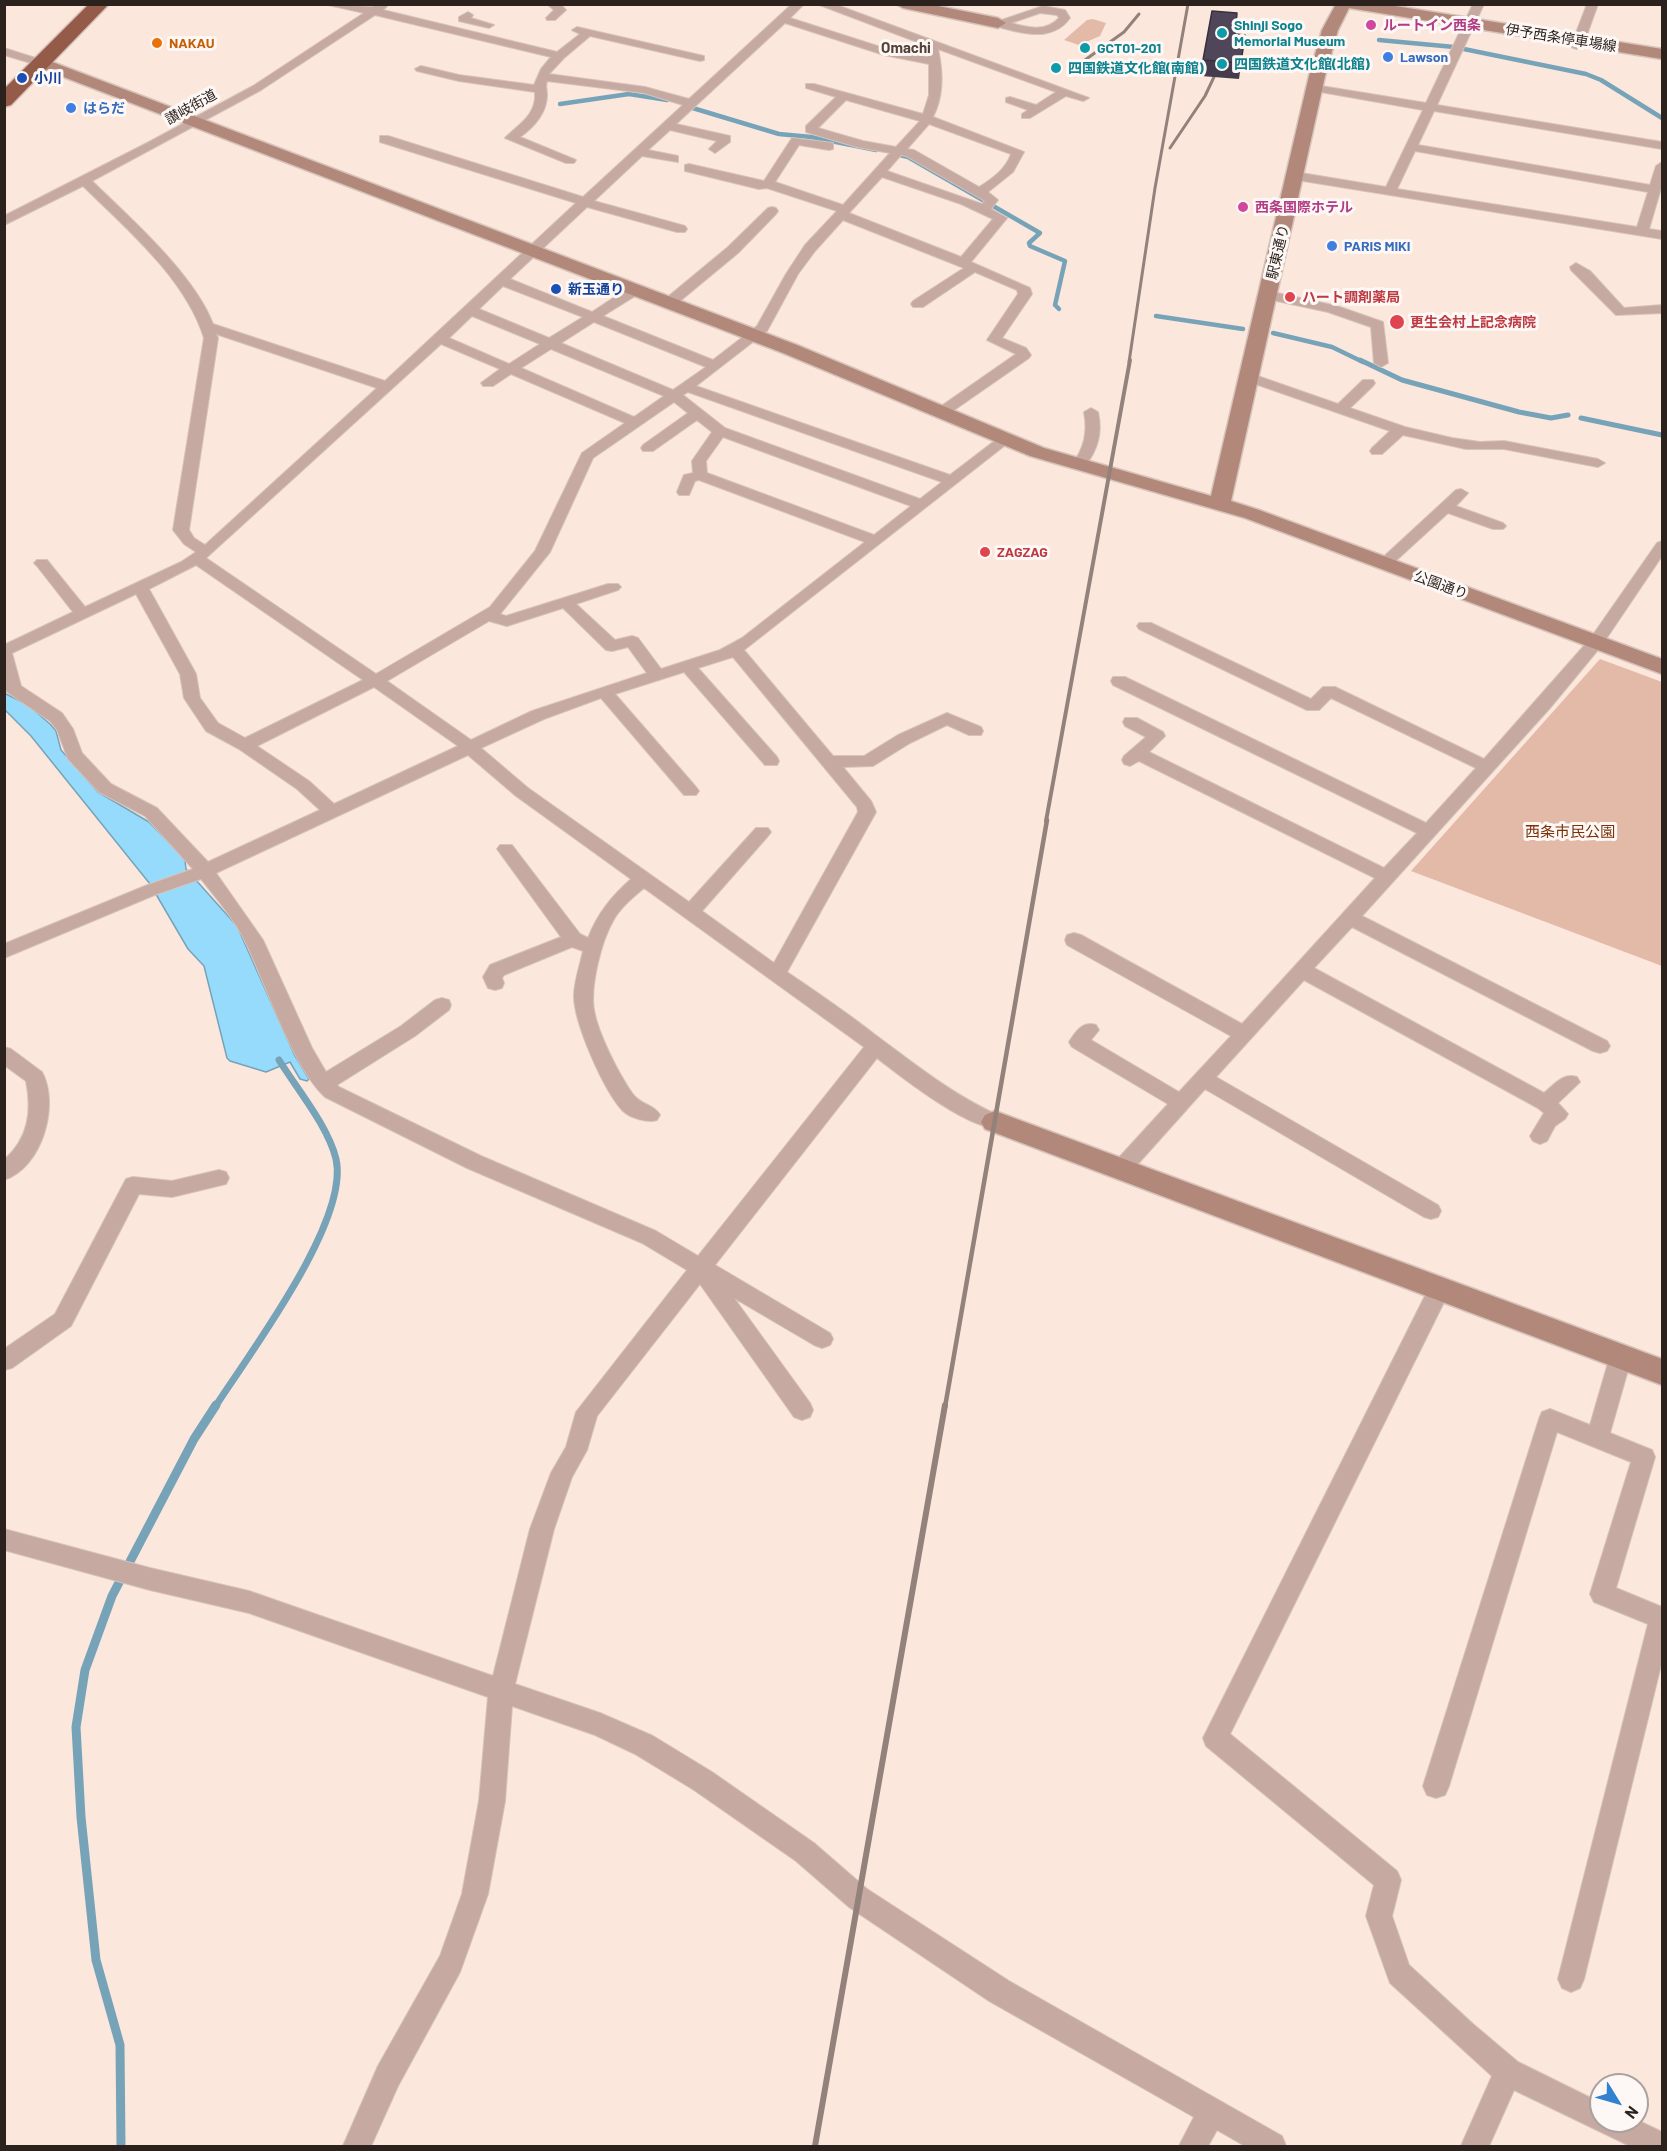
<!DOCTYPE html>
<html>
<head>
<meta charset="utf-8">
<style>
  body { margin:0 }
  #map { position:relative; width:1667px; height:2151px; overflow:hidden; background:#fce7dd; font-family:Barlow,sans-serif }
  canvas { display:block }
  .frame { position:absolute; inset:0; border:6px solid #2b211d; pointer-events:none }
  .north { position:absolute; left:1589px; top:2073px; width:60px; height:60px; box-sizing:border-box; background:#fdf8f5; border:2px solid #a9a29f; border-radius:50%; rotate:127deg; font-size:16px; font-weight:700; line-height:24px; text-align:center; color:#2b211d }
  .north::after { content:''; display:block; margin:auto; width:21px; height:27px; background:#3382d2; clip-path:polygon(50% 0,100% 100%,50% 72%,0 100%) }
</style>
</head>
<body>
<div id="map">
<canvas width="1667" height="2151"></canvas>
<div class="frame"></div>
<div class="north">N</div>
</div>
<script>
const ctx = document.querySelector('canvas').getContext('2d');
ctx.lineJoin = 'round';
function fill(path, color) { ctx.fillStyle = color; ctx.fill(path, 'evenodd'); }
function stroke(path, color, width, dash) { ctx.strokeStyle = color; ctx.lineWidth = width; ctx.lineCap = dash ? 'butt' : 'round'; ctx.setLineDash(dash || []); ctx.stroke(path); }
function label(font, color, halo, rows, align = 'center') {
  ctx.font = font + ' Barlow,"Noto Sans JP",sans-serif'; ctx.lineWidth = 6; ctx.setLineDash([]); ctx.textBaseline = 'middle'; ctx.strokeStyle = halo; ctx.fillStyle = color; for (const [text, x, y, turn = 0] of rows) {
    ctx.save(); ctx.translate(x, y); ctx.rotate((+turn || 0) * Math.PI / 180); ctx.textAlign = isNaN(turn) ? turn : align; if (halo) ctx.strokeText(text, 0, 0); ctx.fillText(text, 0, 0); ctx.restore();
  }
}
const green = new Path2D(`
  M1093 19 1106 23 1100 36 1079 45 1064 40 1087 20Z
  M1600 659 1662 682V966L1411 871Z`);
const water = new Path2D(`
  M4 693 28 705 50 724 56 731 61 750 98 792 149 822 182 856 185 861 186 869 237 926 294 1054 309 1079 307 1081 300 1079 290 1062 266 1072 230 1061 227 1058 204 966 188 949 150 884 31 736 5 710Z`);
const streamFar3 = new Path2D(`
  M1379 40 1454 47 1586 74 1601 80 1662 118
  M560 104 629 94 667 100
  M686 106 779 134 811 137 876 150
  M896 154 908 157 1040 233 1029 243 1030 246 1065 261 1055 305 1059 309
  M1156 316 1243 329
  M1273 333 1332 347 1363 362`);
const streamFar2 = new Path2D(`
  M1360 360 1402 380 1519 412 1551 418 1568 415
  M1581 418 1662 435`);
const streamFar1 = new Path2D(`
  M215 1407C249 1354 350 1221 336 1159 328 1126 297 1089 279 1060`);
const stream = new Path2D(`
  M121 2146 120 2045 96 1960 81 1817 76 1727 85 1670 112 1596 194 1439 216 1405`);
const street = new Path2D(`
  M324 4 372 7 376 4H389L383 10 557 52 580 34 572 30 577 27 704 56V60L700 61 590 36 564 58 549 74 645 87 689 99 792 4H804L790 18 890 50 928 57 925 45 817 4H834L1089 98 1083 101 1066 96 1030 118H1022V114L1028 110 1006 102V98L1010 97 1036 105 1056 92 938 49C943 71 944 96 933 117L1024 152 1013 172 988 192 998 200 991 209 1007 218 971 262 1030 288 1032 294 1002 338 1026 348 1031 355 1029 358 947 415H937L935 412 937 409 1016 354 987 340 1018 294 1017 290 975 272 923 307H913L911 304 913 301 964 268 843 220 815 251 798 274 767 331 696 386 950 475 1001 436H1011L1013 439 744 650 833 756H864L898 735 947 713 981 727 983 731 981 735H969L947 725 910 743 873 766 843 767 871 801 876 812 787 972C816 992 846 1012 874 1034 916 1065 954 1096 1002 1117L1005 1122 1002 1127C976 1136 899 1075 877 1058L715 1265 830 1333 833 1339 830 1345 822 1348 814 1345 734 1298 810 1403 813 1410 810 1417 802 1420 794 1417 700 1284 597 1416 587 1450 572 1477 554 1529 515 1684 600 1713 653 1736 712 1772 814 1843 867 1889 1009 1981 1282 2136 1286 2146H1245L1217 2130 1208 2146H1179L1194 2117 989 2001 849 1907 796 1861 694 1790 635 1754 595 1735 512 1706 505 1801 488 1894 460 1972 398 2086 371 2146H343L378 2066 440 1956 462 1894 479 1801 488 1697 249 1613 150 1590 4 1550V1529L150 1568 249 1591 493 1676 530 1529 551 1473 566 1447 576 1412 687 1270 642 1243 467 1168 325 1097C293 1068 266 984 246 943 235 920 217 899 201 879L157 894 4 958V944L145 886 193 869 145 816 99 792 68 759 57 730 50 721 7 692 4 687V645L73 612 37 566 34 563 37 560H47L85 607 181 562 196 552 184 544 173 530 204 338C186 279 126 228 83 186L4 225V216L149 142 253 86 364 13ZM375 15 551 57 541 69 534 85 459 75 421 66 415 69 417 71 459 81 535 92C537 115 519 124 505 138L566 163H574L576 160 520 137C533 128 547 113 547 95 547 89 545 87 547 81L644 93 683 105 583 197 388 136H380V142L576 203 385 381 213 324C194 274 130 218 92 181L261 90ZM785 23 884 55 929 64V95L923 114 814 84H806V88L836 97 806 126V132L857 147 890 153 843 205 775 182 799 145 829 150 833 149V143L792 138 764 181 689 164 685 165V171L759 189 767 188 837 211 805 245 786 274 757 326 713 360 603 316 640 293 642 290 640 287H630L592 312 510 279 587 207 677 232H685L687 229 685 226 594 201 642 156 678 162V156L648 150 670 130 717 141 709 149 715 153 730 142V136L676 124ZM846 100 920 121 896 147 863 141 818 128ZM929 124 1011 154C1006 169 992 179 979 187L914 150 907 149ZM901 155 906 156 985 201 982 204 887 171ZM882 177 961 204 993 219 961 257 849 213ZM503 286 583 317 549 338 479 309ZM472 316 540 344 509 364 449 338ZM594 322 706 367 673 390 561 343ZM216 334 377 388 205 545 194 538 189 530 218 338ZM441 344 500 369 481 383 483 386H493L511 374 625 423 582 453 535 551 490 607 376 674 206 558ZM551 349 664 396 634 417 521 368ZM688 392 942 482 920 499 725 428 683 395ZM674 402 688 413 643 445 641 448 643 451H653L697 420 712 432 692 461 693 473 684 475 677 492 679 495H689L695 481 699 480 865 542 742 638 720 650 661 669 638 638 632 636 615 640 576 604 618 590 621 587 618 584H608L506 616 500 614 550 552 593 458ZM723 437 911 506 874 535 707 473 706 461ZM196 565 363 680 245 738 218 723 200 698 196 674 149 589ZM136 594 180 674 184 698 206 731 239 749 297 789 320 810 208 862 157 808 111 784 82 753 73 729 62 713 21 686 12 653ZM563 608 606 650 612 651 628 647 647 673 532 711 471 740 387 681 489 621 507 626ZM733 657 857 807 858 812 774 963 702 911 768 836 771 832 768 828H756L689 902 528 788 481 748 544 719 601 698 684 795H696L699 791 696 787 615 694 684 672 765 765H777L779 761 777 757 698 668ZM374 687 458 746 334 804 309 781 257 746ZM468 755 516 796 631 879C611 897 598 913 588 938L580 934 512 845H500L497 849 500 853 561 937 490 965 483 977 488 988 495 990 502 988 504 983 502 978 504 975 572 947 583 951C580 965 574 982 574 996 574 1023 604 1091 623 1111 630 1118 648 1123 657 1120L660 1115C654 1104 640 1105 632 1093 619 1074 598 1034 594 1010 590 987 601 942 613 921 620 908 632 898 644 888L864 1047 698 1256 656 1231 481 1156 339 1087 337 1085 415 1036 449 1010 451 1005 449 1000 442 998 435 1000 401 1026 326 1072 312 1048 263 940 216 873Z
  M547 4H560L566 10 555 20H547L546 18 554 10Z
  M1473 4H1484L1437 105 1662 142V149L1434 111 1418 145 1650 185 1656 166 1662 162V185L1649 229 1662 231V239L1291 179V173L1295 172 1386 187 1423 110 1315 91 1309 88 1315 85 1426 103ZM1415 151 1648 192 1637 227 1397 189Z
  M1587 4H1598L1583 46 1577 49 1573 48 1571 46Z
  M1043 6 1065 10 1070 18C1056 37 1036 36 1014 31 1007 29 998 28 993 23ZM1040 13 1057 15 1059 18C1046 32 1029 28 1011 23Z
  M468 12 473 15 471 18 494 25 489 28 459 21V17Z
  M4 48 45 61 47 63 41 66 4 55Z
  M772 207 776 208 778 211 776 214 738 253 674 306H664L662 303 664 300 728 247 768 208Z
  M1576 263 1590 271 1624 308 1662 305V313L1616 315 1571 270 1570 267Z
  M1268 291 1337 306 1383 322 1388 363 1381 367 1374 363 1371 327 1328 312 1263 298 1261 295 1263 292Z
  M1249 373 1338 404 1363 380H1373L1375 383 1373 386 1350 408 1405 427 1452 438 1480 442 1504 441 1598 459 1605 463 1598 467 1504 449H1466L1403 435 1382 454H1372L1370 451 1372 448 1390 431 1244 380 1242 377Z
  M1091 408 1098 412C1103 435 1097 450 1084 468L1079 469 1072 465C1084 448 1088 433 1084 412Z
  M1461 489 1468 493 1456 506 1503 523 1506 526 1503 529H1493L1448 513 1389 567H1379L1376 564 1379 561 1456 490Z
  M1662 541V556L1602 645 1550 708 1362 916 1607 1041 1610 1046 1607 1051 1600 1053 1593 1051 1352 927 1314 968 1544 1093C1554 1085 1563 1072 1577 1077L1580 1082 1558 1103 1568 1114 1565 1119 1555 1126 1547 1141 1540 1144 1533 1141 1530 1136 1544 1113 1538 1108 1304 980 1216 1077 1438 1205 1441 1211 1438 1217 1431 1219 1424 1217 1205 1089 1128 1175 1121 1177 1114 1175 1111 1169 1114 1163 1168 1104 1072 1047 1069 1042C1076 1031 1083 1021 1096 1025L1099 1030 1091 1040 1179 1092 1231 1036 1067 945 1065 940 1067 935 1074 933 1081 935 1242 1024 1375 878 1139 761 1130 766 1124 764 1122 760 1124 756 1146 737 1125 726 1123 722 1125 718H1137L1163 732 1165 736 1149 752 1384 868 1417 833 1113 685 1111 681 1113 677H1125L1426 823 1476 768 1331 698 1319 710H1307L1139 629 1137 626 1139 623H1151L1311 699 1323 687H1335L1484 759 1590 639 1657 543Z
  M4 1047 11 1049 42 1072C60 1105 42 1168 4 1180V1160C29 1138 32 1111 26 1081L4 1065Z
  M219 1170 226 1172 229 1178 226 1184 172 1197 139 1194 71 1326 12 1368 4 1370V1349L55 1314 126 1179 133 1177 172 1181Z
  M1440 1279 1448 1282 1451 1288 1230 1734 1397 1871 1401 1880 1392 1916 1409 1965 1473 2024 1518 2062 1601 2103V2121L1637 2120 1662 2132V2146H1630L1514 2090 1489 2146H1461L1492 2076 1390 1983 1366 1916 1374 1885 1206 1746 1203 1738 1432 1282Z
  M1621 1347 1629 1350 1632 1356 1610 1433 1652 1450 1655 1457 1616 1588 1662 1607V1661L1584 1979 1580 1988 1571 1992 1562 1988 1558 1979 1648 1624 1594 1602 1590 1594 1631 1462 1557 1432 1449 1786 1445 1795 1436 1798 1427 1795 1423 1786 1539 1419 1542 1412 1550 1409 1590 1425 1610 1356 1613 1350Z`);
const secondary = new Path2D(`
  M896 4H928L998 18 1006 23 998 28 903 8Z
  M1336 4H1383L1662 49V59L1349 8 1338 30 1325 76 1231 501 1259 510 1662 659V674L1245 518 1030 456 783 353 35 66 33 63 41 58 47 60 797 345 1044 448 1211 496 1309 76 1322 30Z
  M995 1111 1662 1359V1385L985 1129 981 1122 985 1115Z`);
const highway = new Path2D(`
  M89 4H109L11 105 4 107V89Z`);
const railFar3 = new Path2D(`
  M1078 65 1124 32 1139 14
  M1170 148 1205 96 1214 77
  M1129 362 1155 188 1188 4`);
const railFar2 = new Path2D(`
  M1046 821 1130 360`);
const railFar1 = new Path2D(`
  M945 1407 1047 820`);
const rail = new Path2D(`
  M815 2146 945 1405`);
const wall = new Path2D(`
  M1235 34 1245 35 1239 79 1201 76 1203 60Z`);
const building = new Path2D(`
  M1212 11 1237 13 1235 34 1245 35 1241 63 1203 60Z`);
const markers = [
  [1371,25,6,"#d1479c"],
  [1222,33,6,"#0f9aa8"],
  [157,43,6,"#e8710a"],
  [1085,48,6,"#0f9aa8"],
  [1388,57,6,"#3f7fe0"],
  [1222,64,6,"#0f9aa8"],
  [1056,68,6,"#0f9aa8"],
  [22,78,6,"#1a4fb4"],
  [71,108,6,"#3f7fe0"],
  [1243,207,6,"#d1479c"],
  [1332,246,6,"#3f7fe0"],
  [556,289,6,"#1a4fb4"],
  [1290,297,6,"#e0444e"],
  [1397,322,8,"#e0444e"],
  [985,552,6,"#e0444e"]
];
const farCulturenames = [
  ["Shinji Sogo",1234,25],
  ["Memorial Museum",1234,41],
  ["GCT01-201",1097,48],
  ["四国鉄道文化館(北館)",1234,64],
  ["四国鉄道文化館(南館)",1068,68]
];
const farHotelnames = [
  ["ルートイン西条",1383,25],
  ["西条国際ホテル",1255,207]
];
const farStreetnames = [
  ["伊予西条停車場線",1561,38,9],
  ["讃岐街道",191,107,-29],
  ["駅東通り",1278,252,-77],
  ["公園通り",1441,585,20]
];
const farFoodnames = [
  ["NAKAU",169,43]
];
const farShopnames = [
  ["Lawson",1400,57],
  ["はらだ",83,108],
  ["PARIS MIKI",1344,246]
];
const farTransitnames = [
  ["小川",34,78],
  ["新玉通り",568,289]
];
const farHealthnames = [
  ["ハート調剤薬局",1302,297],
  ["更生会村上記念病院",1410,322],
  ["ZAGZAG",997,552]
];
const farQuarternames = [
  ["Omachi",906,48]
];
const parkNames = [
  ["西条市民公園",1570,832]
];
fill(green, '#e3b9a7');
fill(water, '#97dbfc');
stroke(water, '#77a3b9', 1.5);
stroke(streamFar3, '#77a3b9', 4.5);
stroke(streamFar2, '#77a3b9', 5);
stroke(streamFar1, '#77a3b9', 7);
stroke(stream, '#77a3b9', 9);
stroke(street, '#d6c3ba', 2);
stroke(secondary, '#d6c3ba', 3);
stroke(highway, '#d6c3ba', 3);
fill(street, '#c6a9a0');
fill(secondary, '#b2887a');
fill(highway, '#955b49');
stroke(railFar3, '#92827b', 3);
stroke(railFar2, '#92827b', 4);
stroke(railFar1, '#92827b', 4.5);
stroke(rail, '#92827b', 6);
fill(wall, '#443c4d');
fill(building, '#4f465a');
stroke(building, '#37313f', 1.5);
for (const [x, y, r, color] of markers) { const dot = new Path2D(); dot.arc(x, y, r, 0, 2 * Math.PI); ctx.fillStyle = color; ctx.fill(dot); stroke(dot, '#fdf8f5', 2); }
label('bold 14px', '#0d838f', '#fdf8f5', farCulturenames, 'left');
label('bold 14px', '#b23c85', '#fdf8f5', farHotelnames, 'left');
label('14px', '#2b211d', '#fdf8f5', farStreetnames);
label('bold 14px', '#c56008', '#fdf8f5', farFoodnames, 'left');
label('bold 14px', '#366cbe', '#fdf8f5', farShopnames, 'left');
label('bold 14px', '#164399', '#fdf8f5', farTransitnames, 'left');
label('bold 14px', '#be3a42', '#fdf8f5', farHealthnames, 'left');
label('bold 15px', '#564137', '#fdf8f5', farQuarternames);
label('15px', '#7b3208', '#fdf8f5', parkNames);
</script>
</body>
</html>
